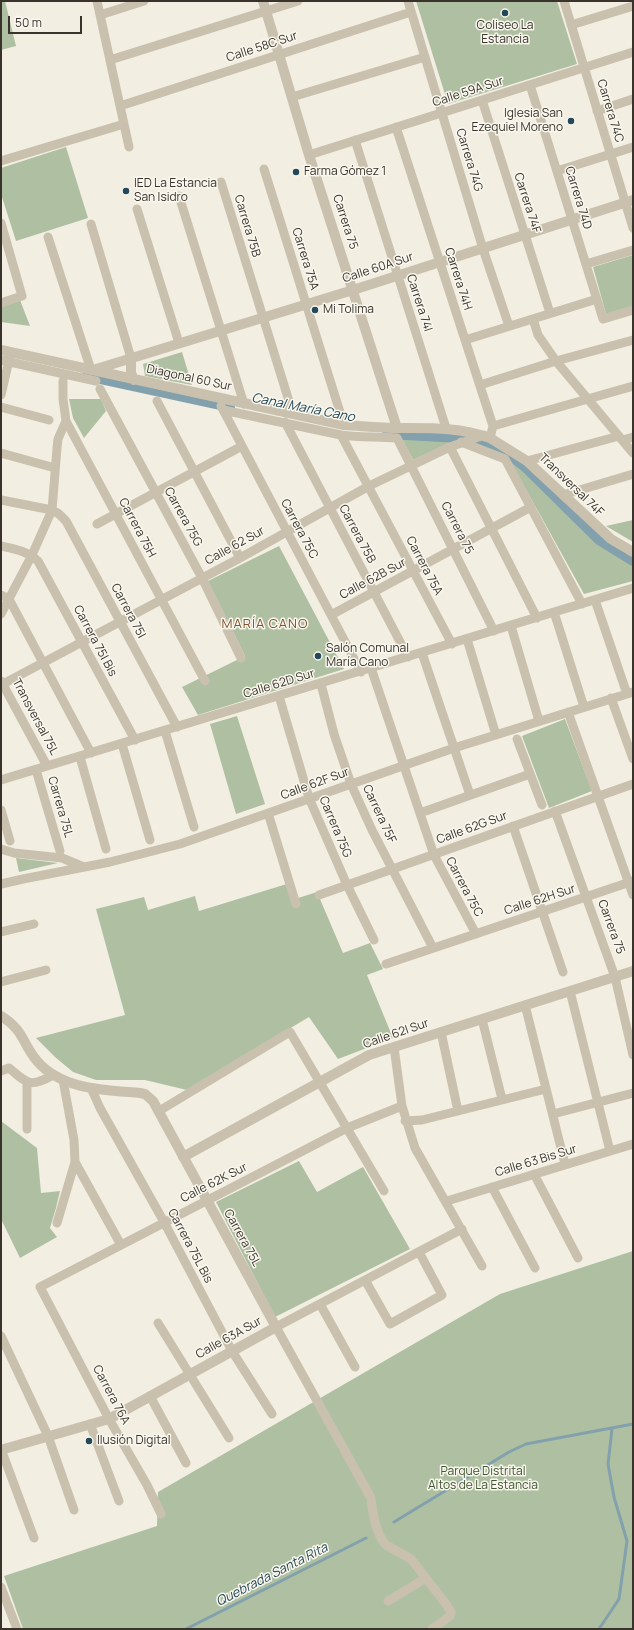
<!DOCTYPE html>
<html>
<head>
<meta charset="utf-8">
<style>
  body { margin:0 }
  #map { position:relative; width:634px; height:1630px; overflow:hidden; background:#f2eee2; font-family:Manrope,sans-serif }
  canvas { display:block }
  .frame { position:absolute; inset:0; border:2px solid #39332c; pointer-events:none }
  .scale { position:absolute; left:8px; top:16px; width:74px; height:18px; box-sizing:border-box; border:2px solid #39332c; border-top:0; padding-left:5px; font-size:12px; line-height:14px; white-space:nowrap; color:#39332c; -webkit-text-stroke:3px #f9f7ee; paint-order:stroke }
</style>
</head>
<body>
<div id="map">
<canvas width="634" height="1630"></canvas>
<div class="frame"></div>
<div class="scale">50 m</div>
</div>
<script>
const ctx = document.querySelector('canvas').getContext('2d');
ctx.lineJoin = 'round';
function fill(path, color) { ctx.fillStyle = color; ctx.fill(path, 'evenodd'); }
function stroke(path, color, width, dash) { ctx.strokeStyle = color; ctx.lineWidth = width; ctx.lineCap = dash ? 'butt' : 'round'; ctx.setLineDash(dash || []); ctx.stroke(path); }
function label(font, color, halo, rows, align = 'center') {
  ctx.font = font + ' Manrope,sans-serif'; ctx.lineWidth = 3; ctx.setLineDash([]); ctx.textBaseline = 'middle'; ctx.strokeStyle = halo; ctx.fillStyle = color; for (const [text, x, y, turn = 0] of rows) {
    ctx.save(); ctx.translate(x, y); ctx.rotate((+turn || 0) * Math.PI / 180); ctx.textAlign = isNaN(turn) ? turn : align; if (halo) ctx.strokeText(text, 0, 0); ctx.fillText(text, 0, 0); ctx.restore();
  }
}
const green = new Path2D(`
  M1 1H5L16 46 1 50Z
  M416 1H557L577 64 448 104Z
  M66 147 88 218 16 241 1 194V168Z
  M633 255V306L606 314 593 267Z
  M20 300 30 326 1 322V305Z
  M182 352 192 385 145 376 143 364Z
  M69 399H101L106 411 84 438 73 418Z
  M400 435 460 438 413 460Z
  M504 450 525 467 599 540 633 561V581L584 594Z
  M633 520V542L606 526Z
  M279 546 344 669 198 715 182 687 245 656 208 581Z
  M237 716 265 804 236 814 210 724Z
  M565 719 592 791 549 808 522 736Z
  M16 858 58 863 19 872Z
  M290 883 295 899 317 892 343 953 370 943 383 969 367 975 393 1038 338 1059 309 1017 187 1090 145 1080H96L73 1072 55 1057 36 1038 125 1015 96 909 144 897 148 910 195 896 199 911Z
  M1 1121 37 1148 41 1193 60 1191 56 1208 50 1228 57 1237 20 1258 1 1219Z
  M299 1161 317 1192 363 1167 410 1249 275 1317 216 1202Z
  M633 1251V1629H23L4 1576 157 1526 158 1492 500 1294Z`);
const stream = new Path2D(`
  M394 1522 509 1452 526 1444 633 1424
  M186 1629 366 1538
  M599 1629 619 1599 627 1541 614 1497 608 1464 612 1429`);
const canal = new Path2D(`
  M87 376 230 407
  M387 434 460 438 504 450 525 467 599 540 633 561`);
const minor = new Path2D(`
  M97 1 129 147
  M408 1 483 249 509 326
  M564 1 633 228
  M100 15 144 1
  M571 25 633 6
  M110 60 298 1
  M530 85 603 319 633 310
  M292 97 425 57
  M482 100 550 313
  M120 106 411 12
  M597 111 633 99
  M396 127 493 426 490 438
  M355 140 446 428
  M309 155 633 52
  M1 161 124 124
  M264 169 344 425
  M557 171 633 147
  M221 182 293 414
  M179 196 244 404
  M137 209 179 343
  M1 223 22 296 1 303
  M91 224 131 358
  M48 237 91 370
  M586 264 633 250
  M533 319 538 335 556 361 633 453
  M465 340 597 299
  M1 360 96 381
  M63 381V399L66 421 205 681
  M480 385 556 361 633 340
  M100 389 202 578 241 658
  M1 395 10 356
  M157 401 240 558
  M221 406 361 672
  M1 407 49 420
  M223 410 341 435C360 438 378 436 397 438L494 631
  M285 422 408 657
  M493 426 633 386
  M341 435 452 644
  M623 440 633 437
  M461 442 505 459 582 604
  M450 447 537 618
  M1 453 55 468
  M527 461 619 436
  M563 495 633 474
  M1 500 52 510 59 514 66 521 177 727
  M97 524 242 446
  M1 546C15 549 27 551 38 561L135 740
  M1 595 9 599 91 753
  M595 600 627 694
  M554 612 584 707
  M1 614 32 555 52 510 57 448 58 439 66 421
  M331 615 531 507
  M511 626 539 721
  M467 639 496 735
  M422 653 470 795
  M371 668 434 855 476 934
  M1 681 47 766
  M321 684 334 734 351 784 372 830 433 948
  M1 685 240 558 369 486 450 447 484 435
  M279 696 309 798 347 885 374 940
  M611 698 633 759
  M568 712 633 895
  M165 731 194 827
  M517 739 542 805
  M122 744 150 840
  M80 757 106 849
  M36 770 60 851
  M1 780 633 588
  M1 810 10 841
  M555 811 615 977 633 1055
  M268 813 296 904
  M420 813 530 774
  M513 826 563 972
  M1 849 14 853 62 858 84 867
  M1 884 23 879 110 862 180 844 454 748 633 692
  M319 895 633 784
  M1 932 34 924
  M386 964 633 881
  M1 982 46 970
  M570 991 610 1151
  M525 1005 565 1164
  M482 1019 502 1099
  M441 1032 458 1111
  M394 1047 402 1106 415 1148 482 1266
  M1 1071 9 1068C28 1084 30 1088 53 1075
  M91 1088 100 1108 164 1222 232 1351 272 1414
  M159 1111 290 1032 384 1191
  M553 1114 633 1093
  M405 1121 422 1120 546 1089
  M27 1129V1083
  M75 1162 121 1245
  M534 1174 578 1258
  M492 1187 535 1268
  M447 1201 633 1144
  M57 1223 75 1162 74 1140 63 1080
  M365 1280 390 1324 442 1295 419 1252
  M320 1304 355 1367
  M158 1323 229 1438
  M1 1336 48 1436 74 1510
  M150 1396 186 1463
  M90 1424 119 1501
  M1 1449 34 1538
  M161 1514 147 1485 109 1419 40 1287 347 1128 402 1106
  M1 1587 17 1629
  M388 1601 426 1578
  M432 1629 450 1616 451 1612 446 1604 411 1559 386 1545C375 1533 373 1513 371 1498L276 1327 462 1229`);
const tertiary = new Path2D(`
  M263 1 309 155 397 428
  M1 350 344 425C362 426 381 428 399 428 432 428 459 427 490 438L527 461 611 539 633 552
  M131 358V373L134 380
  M93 370 353 290 633 200
  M1 1016C24 1030 22 1043 37 1061 62 1090 105 1090 140 1093L145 1094 153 1101 276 1327 109 1419 1 1450
  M183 1157 369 1055 633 971`);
const markers = [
  [505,13,4,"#244857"],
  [571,121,4,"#244857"],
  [296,172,4,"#244857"],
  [126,191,4,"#244857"],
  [315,310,4,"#244857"],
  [318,656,4,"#244857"],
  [89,1441,4,"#244857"]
];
const poiNames = [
  ["Coliseo La",505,26,"center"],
  ["Estancia",505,40,"center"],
  ["Iglesia San",563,114,"right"],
  ["Ezequiel Moreno",563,128,"right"],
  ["Farma Gómez 1",304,172],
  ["IED La Estancia",134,184],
  ["San Isidro",134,198],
  ["Mi Tolima",323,310],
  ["Salón Comunal",326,649],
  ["María Cano",326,663],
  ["Ilusión Digital",97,1441]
];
const streetNames = [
  ["Calle 58C Sur",262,47,-18],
  ["Calle 59A Sur",468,92,-18],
  ["Carrera 74C",610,111,73],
  ["Carrera 74G",469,160,73],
  ["Carrera 74D",578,198,73],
  ["Carrera 74F",527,203,72],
  ["Carrera 75",345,222,72],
  ["Carrera 75B",247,226,73],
  ["Carrera 75A",305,259,73],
  ["Calle 60A Sur",378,268,-18],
  ["Carrera 74H",458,279,72],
  ["Carrera 74I",419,303,72],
  ["Diagonal 60 Sur",189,378,12],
  ["Transversal 74F",571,485,44],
  ["Carrera 75G",183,517,61],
  ["Carrera 75H",137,528,62],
  ["Carrera 75",457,528,63],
  ["Carrera 75C",299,529,62],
  ["Carrera 75B",357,534,62],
  ["Calle 62 Sur",235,546,-29],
  ["Carrera 75A",424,566,62],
  ["Calle 62B Sur",373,579,-28],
  ["Carrera 75I",128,611,62],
  ["Carrera 75I Bis",95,641,62],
  ["Calle 62D Sur",279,684,-17],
  ["Transversal 75L",35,717,62],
  ["Calle 62F Sur",315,784,-20],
  ["Carrera 75L",60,807,74],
  ["Carrera 75F",379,814,65],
  ["Carrera 75G",335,827,67],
  ["Calle 62G Sur",472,828,-20],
  ["Carrera 75C",464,887,62],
  ["Calle 62H Sur",540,900,-18],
  ["Carrera 75",611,927,70],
  ["Calle 62I Sur",396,1034,-19],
  ["Calle 63 Bis Sur",536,1161,-17],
  ["Calle 62K Sur",214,1183,-27],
  ["Carrera 75L",242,1238,61],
  ["Carrera 75L Bis",190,1246,62],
  ["Calle 63A Sur",229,1338,-29],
  ["Carrera 76A",111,1395,62]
];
const parkNames = [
  ["Parque Distrital",483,1472],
  ["Altos de La Estancia",483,1486]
];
const waterNames = [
  ["Canal María Cano",303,408,11],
  ["Quebrada Santa Rita",272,1575,-27]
];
const neighbourhoodNames = [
  ["MARÍA CANO",265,624]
];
fill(green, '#afc0a2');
stroke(stream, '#83a1ad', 3);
stroke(canal, '#83a1ad', 10);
stroke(minor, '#c9c1ae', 9);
stroke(tertiary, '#c9c1ae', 10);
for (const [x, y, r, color] of markers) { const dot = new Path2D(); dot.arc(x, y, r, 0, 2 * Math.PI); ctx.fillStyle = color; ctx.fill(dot); stroke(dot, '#f9f7ee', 1.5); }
label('12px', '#39332c', '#f9f7ee', poiNames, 'left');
label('12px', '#39332c', '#f9f7ee', streetNames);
label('12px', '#405531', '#f9f7ee', parkNames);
label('italic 13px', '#244857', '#f9f7ee', waterNames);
ctx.letterSpacing = '1px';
label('13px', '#81542b', '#f9f7ee', neighbourhoodNames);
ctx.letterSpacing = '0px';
</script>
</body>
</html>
